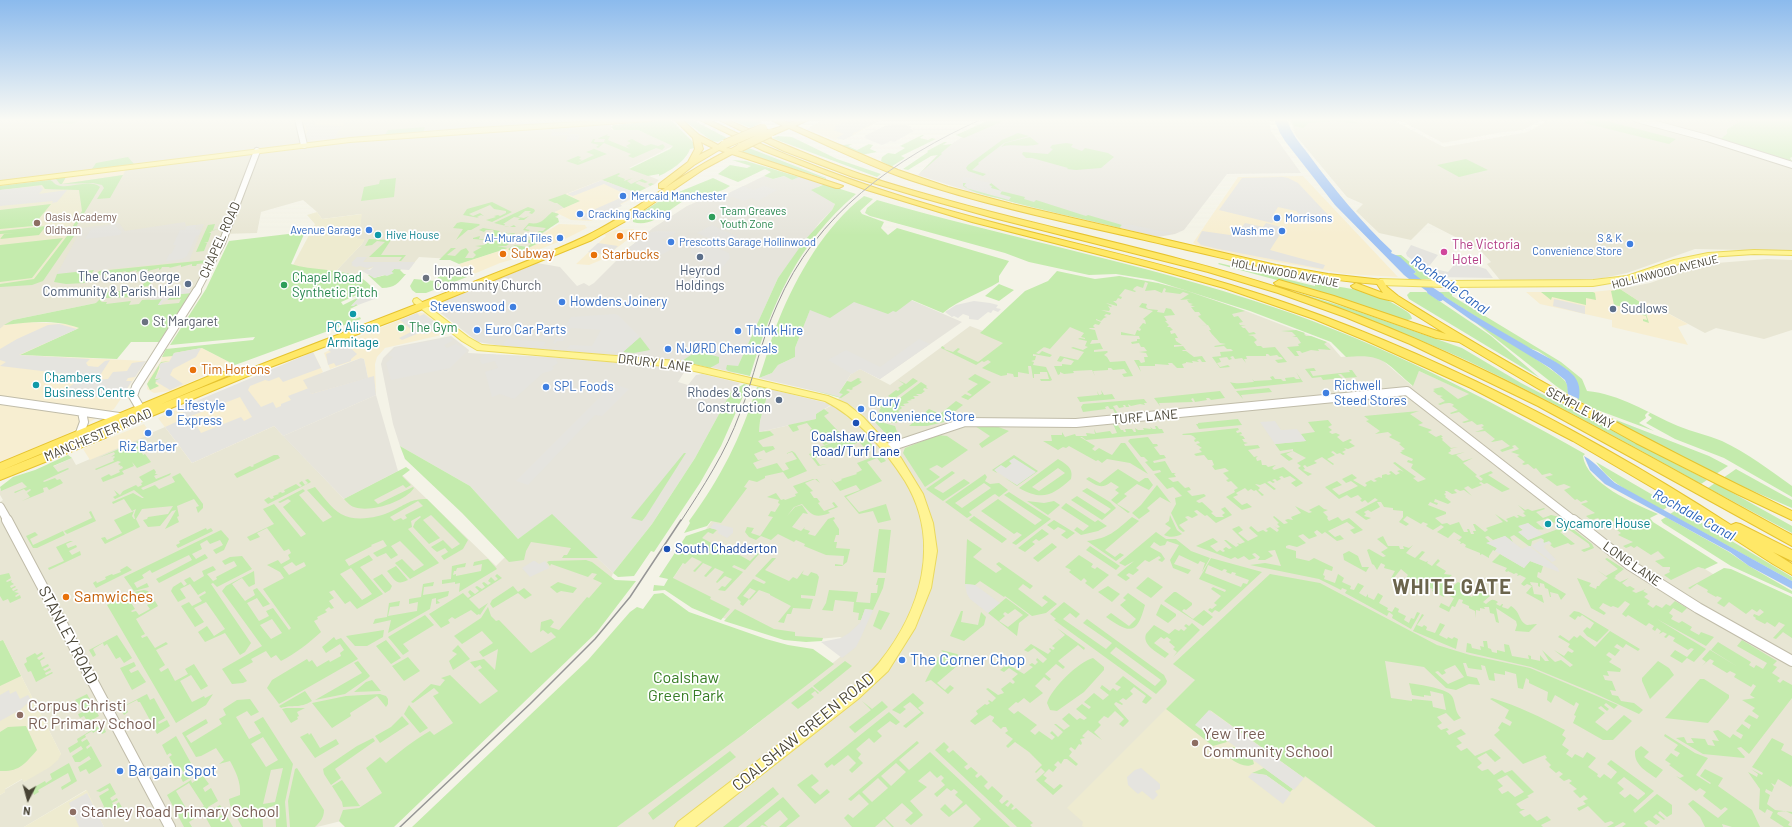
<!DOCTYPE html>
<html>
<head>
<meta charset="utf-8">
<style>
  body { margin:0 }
  #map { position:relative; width:1792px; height:827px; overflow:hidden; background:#f4f3e7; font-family:Barlow,sans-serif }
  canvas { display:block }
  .north { position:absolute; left:8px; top:779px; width:40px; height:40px; -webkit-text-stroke:3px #fff; paint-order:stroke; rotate:186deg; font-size:11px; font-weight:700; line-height:16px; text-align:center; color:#484435 }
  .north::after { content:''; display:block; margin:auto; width:14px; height:18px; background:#484435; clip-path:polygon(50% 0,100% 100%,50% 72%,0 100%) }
</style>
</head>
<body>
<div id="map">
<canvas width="1792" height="827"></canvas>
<div class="north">N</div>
</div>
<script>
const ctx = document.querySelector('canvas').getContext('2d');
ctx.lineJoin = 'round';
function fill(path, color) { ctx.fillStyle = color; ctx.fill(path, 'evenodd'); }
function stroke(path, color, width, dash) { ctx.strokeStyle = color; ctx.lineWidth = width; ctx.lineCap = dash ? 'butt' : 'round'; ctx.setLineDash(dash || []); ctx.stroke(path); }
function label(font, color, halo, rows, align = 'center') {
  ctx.font = font + ' Barlow,sans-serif'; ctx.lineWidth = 3.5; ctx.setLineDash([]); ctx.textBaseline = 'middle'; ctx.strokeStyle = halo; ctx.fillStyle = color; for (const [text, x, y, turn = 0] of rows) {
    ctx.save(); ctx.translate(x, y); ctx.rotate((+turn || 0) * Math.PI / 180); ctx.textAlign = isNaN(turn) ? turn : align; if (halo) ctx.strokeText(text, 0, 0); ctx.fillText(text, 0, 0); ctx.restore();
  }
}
const residential = new Path2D(`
  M0 119H639L611 125V129L614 130H638L672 144 673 146 629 168 659 180 655 184 636 193 602 180 566 194 580 201 555 212 559 214 549 229 538 237 527 249 515 254 508 248 461 263 452 259 419 257 409 269 374 267 354 275 335 272 362 244 364 240 356 239 364 230 361 229 360 227 361 214 322 219 317 212 303 200 261 212 257 233 221 234 201 276 182 308 103 306 96 303 13 320 0 329Z
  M1290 119H1391L1444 147 1527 132 1551 119H1630L1682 132 1792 168V251L1695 249 1627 273 1603 278 1580 280H1500L1487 264 1491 262 1479 249 1428 223 1411 240 1379 233 1356 211 1363 204 1347 197 1296 136Z
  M1397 119H1543L1523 130 1498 133 1443 143Z
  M1646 119H1740L1742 120 1727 129 1728 134 1720 139Z
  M1767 259 1792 260V330L1764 339 1716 328 1705 333 1649 303 1643 304 1620 289 1650 283 1687 270 1717 263Z
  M1119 276 1176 287 1246 311 1329 343 1341 357 1367 355 1381 359 1412 386 1419 371 1470 394 1463 397 1698 567 1705 569 1792 624V827H617L655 798 711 746 747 732 855 645 840 637 806 640 760 629 713 615 665 590 721 507 759 432 816 419V414L834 404 840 397 839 393 851 374 860 369 890 385 970 326 983 331 988 327 1012 336 1069 327Z
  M274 426 344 499 398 471 496 566 509 553 552 514 613 573 608 588 400 784 341 821 317 827H104L86 790 24 827H0V795L5 792 4 790 23 779 24 782 61 754 3 640 0 641V502L3 500 0 495V490L72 458 76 465 165 427 192 463Z`);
const commercial = new Path2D(`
  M309 119H347L334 139 311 141 305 134 302 120Z
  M825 119H883L848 138 835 140 811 131 810 127 813 125Z
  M126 169 123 175 61 184 66 177Z
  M1303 176 1398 277 1346 274 1203 249 1193 243 1238 177Z
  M602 180 640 194 591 221 571 220 555 212 579 201 566 194Z
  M559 224 585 225 587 228 561 241 514 259 500 263 469 276 459 269 462 267 459 264 508 248 515 254 527 249 538 237Z
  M633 229 636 231 635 234 601 260 589 265 576 264 606 236 604 234 616 230Z
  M1620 289 1643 304 1648 303 1688 324 1678 327 1688 345 1612 327V320L1540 304 1526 292H1593Z
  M417 313H425L450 333 385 348 377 357 375 364 376 395 283 436 274 426 192 463 158 418 313 352 323 372 321 373 368 378 364 359 361 358 330 369 324 353 345 342Z
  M28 322 67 324 79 328 21 355 146 361 114 409 63 436 0 462V329L4 325Z
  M202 348 235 365 220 369 170 391 154 393 147 389 148 380 161 361 164 352Z
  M144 424 151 434 90 460 83 449Z`);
const industrial = new Path2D(`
  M999 119H1269L1271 131 1301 173 1227 174 1184 230 1175 234 1158 237 968 191 918 175 939 153 956 141 977 127Z
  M764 176 773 179 784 176 792 180 800 176 825 184 817 187 835 204 832 210 820 222 778 278 735 373 685 361 502 346 478 342 434 308 438 304 537 263 560 267 577 286 584 283 589 286 594 283 630 247 653 228 687 206 701 200 727 194Z
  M185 222 186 226 204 224 189 261 57 274 82 228 119 223 125 231Z
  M821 281 904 297 962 322 880 379 860 369 851 374 839 393 843 394 840 397 759 378 772 373 778 365 795 357V348Z
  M451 336 469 350 468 353 550 357 635 364 681 369 685 371 678 382 688 385 696 375 702 374 740 383 731 392 695 458 652 524 613 573 552 515 518 539 470 486 400 446 393 424 381 364 383 358 394 347Z
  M361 358 364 359 368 378 311 394 303 380Z
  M769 389 827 403 831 405 816 414V419L759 432 760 421Z
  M376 395 398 471 344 499 283 436Z`);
const education = new Path2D(`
  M42 185 45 189 53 190H79L82 211 67 236 34 280 0 284V190Z
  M317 212 322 219 362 214 360 227 361 229 365 230 356 239H365L362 244 335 272 304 268 293 265 315 224 307 215Z
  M3 640 61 754 58 760 50 767 24 782 22 779 5 789V792L0 795V641Z
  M1185 690 1343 804 1376 827H1084L1082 826 1083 822 1067 808Z
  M87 790 104 827H24Z`);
const green = new Path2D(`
  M3 119H80V120L72 124Z
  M664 119H670L694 143 695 148 690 149C686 161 670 171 659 176V174L648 176 629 169 670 149 673 146 638 130H614L611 127 613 125 655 121Z
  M682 119H691L727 138 718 142 712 141Z
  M729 119H756L762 122 751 128Z
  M991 119H1008L964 138 956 135Z
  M1291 119H1349L1360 124 1335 121 1309 123 1303 128 1294 126Z
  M1590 119H1599L1676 139 1669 144 1584 123Z
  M1740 119H1792V157L1790 158 1792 161 1790 162 1720 139 1727 134V129L1742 120Z
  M425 127 423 133 385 135 388 130Z
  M1018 133 1029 136 1004 143 978 163 979 164 972 170 986 174 983 176 968 171 966 168 968 165 1002 140Z
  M608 134 607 136H610L608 140 630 149 626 146 631 143 627 141 632 139 645 146 651 144 658 146 663 144 665 147 662 150 656 148 633 158 628 156 631 154 604 143 598 148 596 147 599 145 591 143 593 139H595L594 142H604L605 139H598L599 138Z
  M922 135H924L920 138 928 140 932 138 936 139 901 156 905 158 891 167 881 161 882 157 888 153 895 154 905 148 900 146Z
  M778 136 792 137 837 159 881 174 877 177 772 138Z
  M1030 137 1039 144C1028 148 1012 143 1001 147L1005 143Z
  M944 142H947L943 145 952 144 941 153 942 154 920 173 938 155 931 156 908 170 903 169 928 152 927 151Z
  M1066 143 1073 144 1071 147 1082 151 1085 148 1108 153 1114 157 1101 168 1076 170 1067 169 1068 168 1032 158H1026L1022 154 1023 152 1048 154 1053 149 1050 148 1052 145Z
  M839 144 844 145 852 144 848 146 857 150 869 144 873 145 870 149 877 152 861 155 837 145Z
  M592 148 607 154 578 165 566 161 578 156 581 157 579 159 582 160 577 163 594 155 586 152 594 149Z
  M749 148 826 178V179L740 152Z
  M128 157 134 164 92 169 96 163Z
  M1466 159 1488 170 1459 177 1437 165Z
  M732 160 746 161 799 177 792 180 784 176 773 179 764 176 771 172 765 169 738 182 718 174 730 165 747 168 751 166Z
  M619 173 620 174 617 176 625 179 624 181 633 178 627 181 631 184 642 179 648 182 645 183 639 181 635 183 646 188 650 186 648 184 651 183 654 184 636 193 602 180Z
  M123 175 110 198 97 199 104 188 102 185 93 183 60 184 56 179 66 177 62 184Z
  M396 178 394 197 361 201 364 187 379 184 380 180Z
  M713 178 730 186C720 194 706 192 694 196 673 203 656 229 633 222V218L664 198Z
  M50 180C53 181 54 184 57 185 69 190 89 178 100 187L74 230 76 233 43 281 32 285 0 287V284L34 279 67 236 82 211 79 190 45 189 42 185 0 190V186Z
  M969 181 971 182 967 188 1000 194 1001 192 990 188 989 185 991 183 1001 191 1025 197 1024 199 1034 202 1036 200 1086 216 1088 215 1122 225 1120 228C1080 218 1040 210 1001 199 989 196 973 193 963 186V183H969Z
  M825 184 856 194C797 244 772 304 750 376L728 371 726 369 727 365 738 366 778 278 805 240 832 210 835 204 811 190Z
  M565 194 580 201 564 208 557 203H555L548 200Z
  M864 196 873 199 860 211 862 214 884 222 881 228 888 235 897 228 1009 261 999 276V282C981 293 960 299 943 313L912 300 896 312 893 311 888 314 854 302 830 318 810 310 795 348V357L778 365 772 373 759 378C766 359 771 338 779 319 797 275 825 226 864 196Z
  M877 200C1008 238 1143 263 1273 307 1383 344 1484 397 1585 454L1583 456C1586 483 1635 504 1658 514L1650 518 1653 522 1718 563 1705 569 1698 567 1671 580 1664 575 1670 572 1669 570 1670 569V567H1663L1655 561 1665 558 1658 551 1651 555 1637 546 1634 548 1631 546 1626 548 1623 546 1633 542 1618 535 1621 533 1617 530 1628 526 1625 523 1615 527 1613 525 1616 524 1613 521 1608 522 1604 519 1600 520 1598 518 1591 520 1586 516 1595 513 1581 504 1588 502 1586 500 1581 502 1577 499 1575 500 1564 490 1571 487 1564 484 1557 486 1545 477 1553 475 1550 473 1542 475 1536 468 1534 469 1528 464 1524 465 1522 464 1525 462 1517 456 1520 455 1511 452 1519 449 1515 445 1512 446 1514 448 1502 452 1500 450 1510 446 1502 440 1492 442H1491L1495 439 1485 431 1475 432 1484 429 1481 427 1484 426 1482 424 1477 425 1472 421 1464 423 1462 422 1469 420 1459 412 1451 414 1450 413 1458 410 1452 406 1454 405C1451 402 1445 403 1440 405L1438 404 1445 401 1440 397 1443 396 1438 395 1433 391 1435 390 1433 389 1442 387 1458 399 1469 394 1419 371 1413 386C1386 363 1384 353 1346 357L1331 342 1250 311 1153 280 1116 274 1089 275 1029 262 1005 253 870 216 865 213 867 208Z
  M492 202 512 212 492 222 486 220 496 217 494 216 498 215 500 216 506 213V211L494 209 490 205 469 214 473 216 480 213 484 216 481 215 477 217 479 218 463 215 467 209Z
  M51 204 33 226 0 229V210Z
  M528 207 534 209 535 211 532 214 529 213 531 211H525L518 217 524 218 529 216 524 220H518L520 218 514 217 503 224H505L504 226 510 227 514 225 516 227H510L494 223Z
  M552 212 559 214 555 217 558 218 559 222 542 233H537L539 231H543L546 228 528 226 525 229 530 230 528 231 523 230 529 223C541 225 544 219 552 212Z
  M461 222 479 224 480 225 471 230H468L456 240 463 229 453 228 457 223Z
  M215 224 213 230 221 229 210 231H212L209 233H211L208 242 204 243H207L204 251 196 252 208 225Z
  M46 226 39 235 0 239 4 234 16 233 0 234V231Z
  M483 228 500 231 498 233 501 234 505 232H507L505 234 515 233 513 236 520 235 517 238 501 235 496 239 498 240 512 242 506 246H497L508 248 459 264 450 260H439L451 248H456L447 255 455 256 461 250 466 248 469 252 465 258H473L476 255 473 252 482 247 475 246 484 245 489 242 488 240 473 239V238L480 236 479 239H488L491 233 494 232 493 230H486L484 232 479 230Z
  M305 232 291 264C313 271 338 268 359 277 364 279 369 284 373 288L341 302 343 305 361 296 351 306 356 304 358 305 350 309 356 313 352 316 355 319 360 317 361 319 235 365 202 348 174 353 173 356 162 357 166 349 253 340 255 337 170 345 206 289 229 241Z
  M538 237 545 240 524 250 532 251C520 256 518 257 508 249L515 245 527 247 531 244 526 241Z
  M63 238 32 278 0 282V245Z
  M369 239 391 240 381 255H406L401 261H399L402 257H369L385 242 377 241 372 245 365 246Z
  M1394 255H1401L1431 279H1416L1412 275 1416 272Z
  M207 260 206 263 197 264 196 266H192V264L181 267V265L169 268 170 267H162L161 269 159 270V268L148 271V269L142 270 141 271 136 272 137 270 125 273 126 271 114 274 115 272 103 276 104 274 94 277 99 271Z
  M1219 263 1315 286V284C1347 287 1375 291 1401 308 1406 311 1411 313 1412 319L1404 321 1306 288 1218 264Z
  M454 268 467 277 426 293H416L412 290 410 286 414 279 435 281 441 274Z
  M394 269H401L400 270 404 274H406C398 283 395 288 382 288L368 275 373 274 374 278 393 273 391 272Z
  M94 270 85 283 66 284 54 282 57 274Z
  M1057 271 1095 279 1119 276 1158 283 1187 291 1245 311 1232 314 1234 317 1238 316 1243 322 1239 323 1240 325 1246 326H1241L1243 328H1245L1249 333 1254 332 1256 334 1248 335 1253 336 1257 340 1254 342 1257 346H1261L1263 348 1275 347 1287 362 1278 363 1275 360 1283 359 1281 357H1279L1277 355 1270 356 1268 354H1266V356H1246L1247 359H1244L1246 363 1242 358 1235 359 1233 356 1230 357 1232 359 1229 360 1227 357 1219 358 1221 362 1217 363 1220 367 1228 365 1230 367 1220 368 1212 357 1221 356 1220 352 1233 351 1231 349H1227L1224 346 1215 347 1214 346 1226 344 1220 343C1216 338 1212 335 1209 330H1211L1208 325 1198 326 1207 325 1198 316 1201 315 1199 312H1195L1191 307H1195L1190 305 1193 304 1189 303 1187 300 1191 299 1180 300 1189 294 1183 292 1180 294 1165 292 1166 289 1164 288 1162 293 1155 290 1145 291 1148 283 1145 282 1143 288 1137 286 1134 288 1133 290 1136 291 1135 292 1125 289 1119 296 1122 297 1121 299 1118 298 1116 301H1113L1117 304V306L1106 303 1112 306 1111 307 1108 306 1110 309 1109 311 1101 310 1111 313 1110 315 1106 314 1104 316 1107 317 1104 318 1101 321 1096 319V320L1101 322 1099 325 1095 324 1093 326 1095 328H1089L1090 329 1095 330 1098 340H1092L1090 344 1100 343 1103 349 1094 350V352L1107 351 1108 352 1104 355 1107 357 1110 362 1125 361 1133 376 1124 377 1122 374 1127 373 1124 369 1113 370 1111 368H1108V370L1093 371 1095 376 1092 370 1073 371 1074 373 1064 374 1060 372V374L1058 375 1054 366H1062V364L1071 365 1074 361 1064 358 1061 362 1057 361 1060 356 1078 360 1084 352 1071 348 1073 347 1083 350 1088 347 1085 346 1087 341 1078 339 1080 338 1085 339V338L1081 337 1084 333 1070 327 1050 349 1002 333 1044 347 1036 353 1039 354 1042 351 1052 355 1050 357 1033 354V356H1036L1035 360 1031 361 1034 362 1033 365 1046 367 1052 380 1050 381H1041L1040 379H1049L1047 372H1040V374H1034V378H1033L1031 366H1028L1029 374 1018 372V377H1014L1013 374 1007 373V375L1001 376 982 368 991 362 988 360 984 362 982 361 976 365 941 348 942 346 945 348 944 349 953 352 958 348 960 349 957 352 978 362 1003 343 980 333 1025 291 1048 281Z
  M146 281H152L149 286 142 287 135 297 104 298 101 302H107L106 304 131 301 129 305 139 304 142 300 162 299 158 305 179 303 181 299 167 300C172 293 182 294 191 293L159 342H131L117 359 20 355 79 328C55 319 29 322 4 325L13 320 96 303 107 292 116 290 115 291H123L131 288 130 290 139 289Z
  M999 284 1014 290 999 301 985 296Z
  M1620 289 1643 304 1649 323 1643 321V319L1647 320 1646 316 1638 314 1637 310 1614 305 1611 291Z
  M1296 292 1348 308 1462 348 1521 383 1707 480 1701 484C1624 441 1547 399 1468 361 1412 335 1353 316 1296 292Z
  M1410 292H1426L1475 325 1491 336 1540 378 1409 299 1407 295Z
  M1437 292H1452V296L1561 362 1582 379 1587 391C1620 394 1648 413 1678 426 1692 432 1708 435 1722 441 1747 453 1770 470 1792 486V497L1724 458 1675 439 1646 423 1652 418 1648 415 1650 413 1648 412 1645 415 1646 418 1639 423 1654 431 1592 408 1578 400 1567 370 1538 351 1529 348 1489 325Z
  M1541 292H1593L1595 293 1596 300 1586 298V305L1552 297 1551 300Z
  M1142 303 1147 304 1146 307 1148 309 1158 310 1157 312 1164 313 1166 308 1171 309 1175 315 1164 316 1167 321H1165L1169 325 1167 327H1170L1173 330 1170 331 1171 334 1175 333 1178 338H1175L1176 341 1182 345H1174V347L1183 346 1186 350H1182L1183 351H1186L1194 357 1202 356 1206 362H1202L1200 359 1197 360 1199 362 1192 361 1193 363 1186 362V363L1182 364 1184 368H1177L1172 363H1168L1169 365 1155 364V366H1139L1141 372 1134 360H1139L1141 363 1145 362 1144 357H1148L1146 353 1139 352 1147 351 1144 347H1141L1139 343 1132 344 1131 342 1137 341V339H1140L1139 336 1121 335V332L1135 335 1137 330 1140 331 1141 329 1139 328 1143 323 1146 324 1145 320 1143 319 1153 311 1139 307Z
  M1476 323C1485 325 1557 371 1564 380 1568 384 1568 389 1568 394L1556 386Z
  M1296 330 1305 333 1304 334 1306 336H1311L1327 342 1324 344 1331 350 1318 349 1319 351 1311 350 1302 353 1300 351H1296L1299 356H1295L1287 347 1299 346 1298 344 1301 343 1299 340H1295H1299L1297 337H1292L1296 336 1292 332 1281 331Z
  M640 337 650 350 634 353 623 352Z
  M697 351 719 357V363L710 368 682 361Z
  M170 361 161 363 155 379 161 378 155 383 159 386 150 390 147 384 161 362Z
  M1314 368 1316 371H1310L1313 376 1350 372 1349 370H1352L1357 377 1345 378 1341 374H1338L1342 378 1323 380 1321 377 1312 378 1305 369Z
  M1296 372 1303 382 1235 389 1230 382C1239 385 1246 382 1254 382L1252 379 1254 381 1272 380 1270 377 1273 376 1275 379H1281L1283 381H1286L1285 378 1294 377 1296 379H1300Z
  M975 374 991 382 968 400 961 397 965 394 970 396 972 395 967 392 978 384 968 379Z
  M858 378 861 379 859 380 862 382C858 385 855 386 852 388L853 389 851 390 848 389 846 390 850 392 841 398 809 389 840 397 843 394 839 393 847 381 851 382Z
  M913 378 918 381 894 399 888 396 896 390 898 391 900 389 898 388 904 384 898 380 906 384Z
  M921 382 927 386 926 387 928 389 924 388 923 390 925 391 921 394H916L919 396H913L915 398 914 399H910L912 400 907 401 909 403 903 404 905 406H900L902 408 898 411 905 415 896 423 888 422 874 417 880 412 879 411 881 408 879 407 883 404 887 406 892 404Z
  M744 384 748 385 721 446 700 483 654 552 651 551 634 576 618 577 613 573 652 524 695 458 731 392Z
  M757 387 769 389 760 421 759 432 770 431 774 435 758 441 763 447 773 446 775 449 766 453 764 450 754 454 758 460 763 459 753 463 757 469 777 463 783 471 789 469 785 463 797 459 792 452 785 454 792 451 795 453 807 471 788 479 783 472 765 476V478L757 482 749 480 744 487 747 488 721 523 711 521 707 526 684 533 690 523 689 521C722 476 740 439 757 387Z
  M1269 388 1272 392 1241 395 1243 399 1236 391Z
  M1101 390 1104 395 1112 394 1115 399 1080 402 1077 397 1098 395 1097 391 1099 395 1102 394Z
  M1220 391 1225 398 1211 400 1209 398H1206L1207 400 1195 402 1193 398 1191 399 1193 402 1159 403 1160 406 1154 398Z
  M1144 399 1147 403H1144L1145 405 1140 404 1131 406 1128 404 1129 407H1126L1125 405H1123L1124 407 1119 408 1117 405 1113 406 1118 414 1116 415 1113 409H1110L1108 406 1105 407 1106 409 1083 412 1081 407 1083 404Z
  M956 401 963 405 953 413 957 419 927 426H909L929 409 940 414Z
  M824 409 829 413 824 416 837 430 829 434 826 431 829 435 838 431 844 438 855 434 860 441 867 439 873 446 860 452 865 448 859 442 843 449 842 448 832 452 833 453 828 455 827 454 815 458 820 465 827 464 818 466 809 454 819 450 818 448 834 442 829 436 833 442 824 445 815 433 812 434 810 430 812 429 807 423 797 426 799 430 793 432 788 425 816 419V414Z
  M1419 411 1410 414 1423 423 1418 425 1432 430 1428 432 1436 437 1441 435 1443 437H1441L1443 439 1442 440 1451 448 1458 447 1450 449 1451 451 1448 453 1452 455 1465 452 1456 455 1463 461 1473 458 1463 463 1477 475 1475 476 1481 481 1483 479 1479 476 1491 471 1493 473 1488 475 1510 489 1502 492 1487 483 1484 484 1481 482 1479 483 1482 485 1472 489 1468 486 1464 488 1472 496 1464 490 1460 491 1456 489 1454 490 1457 493 1452 494 1447 491H1445L1446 493 1444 494 1446 496 1445 497 1451 502 1448 504 1435 499 1434 502 1438 503 1437 505 1430 502 1428 505 1446 512V514L1435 518 1442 524 1447 523 1450 525 1459 522 1464 532H1468L1467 529H1469L1471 534H1474L1473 531H1476L1473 524H1475L1485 532 1488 530 1486 528 1503 522 1495 514 1507 522 1508 521 1506 519 1514 516 1517 518 1519 517 1517 515H1518L1523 517 1526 516 1523 513 1525 512 1518 505 1525 510 1528 509 1532 511 1544 508 1545 509 1536 512 1543 518 1551 515 1560 517 1554 523 1548 518 1536 522 1544 529C1537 531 1533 527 1528 523L1519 527 1523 530 1519 532 1528 540 1561 528 1564 522 1592 544 1594 548 1584 552 1581 550 1590 547 1589 544 1568 529 1560 532 1575 544 1571 545 1568 543 1554 548 1550 545 1552 544 1549 542 1543 543 1544 540 1541 538 1532 541 1531 546H1529L1514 535 1510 537 1513 542 1505 536 1493 540 1488 536 1485 537 1490 542 1487 543 1497 548 1495 551 1493 550 1489 556V558L1482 554 1480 555V553L1465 547 1466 545 1463 543 1460 544 1461 542 1456 539 1459 540 1462 537 1454 532 1448 538 1437 532 1444 527 1441 525 1433 530 1426 526 1428 524 1423 522 1421 524 1407 516 1403 520 1409 524 1406 526 1399 522 1403 517V511L1393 510V508L1384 507 1381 502H1377L1380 507 1371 512 1368 510 1364 512 1366 514 1364 516 1371 518 1366 520 1355 512 1378 500 1375 498 1368 503 1365 500 1362 502 1360 500 1362 499 1358 495 1351 498 1347 495 1339 499 1326 488 1325 487 1337 481 1342 485 1332 489 1339 495 1358 486 1351 481 1346 483 1342 479 1352 474 1357 478 1353 480 1365 487 1367 485 1365 483 1371 480 1374 482 1377 481 1374 479 1379 477 1382 478V475L1386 474 1388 475 1391 474 1389 472 1391 471 1396 475 1400 473 1397 471 1400 470 1404 472 1393 463 1395 462 1416 477 1413 478 1418 482 1426 479 1411 468 1413 464 1407 462 1408 460 1412 461 1413 459 1402 454 1400 452H1403L1401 451 1405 449 1399 444 1401 443 1389 437 1392 435 1388 432 1375 434 1380 431 1366 421 1369 420 1364 416Z
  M1601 414 1709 456 1728 466 1716 474Z
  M1238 419 1242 425 1199 429 1196 424H1198V423Z
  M873 420 895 426 897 432 900 437 897 439 890 438Z
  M1328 420 1332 425 1328 427 1332 430 1329 432 1332 434 1336 433 1340 435 1337 437 1343 442 1350 439 1352 440 1349 442 1355 446 1348 449 1344 448 1346 450 1342 452 1345 454 1343 455 1340 453 1337 454 1333 451 1331 452 1335 455 1327 459 1334 464 1333 465 1322 457 1314 461 1317 463 1307 467 1305 465 1303 466 1305 469 1303 470 1312 474 1308 476 1298 468 1301 466 1297 463 1306 458 1293 451 1286 454 1293 459 1289 461 1280 454 1293 451V449L1280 451 1275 444 1306 441 1301 434 1315 432 1308 422Z
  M1113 424H1117L1121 430H1123L1124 432H1126L1125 429H1132L1134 432H1136L1135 428 1138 430H1144L1143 428 1151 429 1150 427 1153 429H1156L1155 426H1157L1159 429H1162L1164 433 1086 440 1082 437H1080L1095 446 1092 449 1095 451 1099 448 1112 455 1121 443H1125L1148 474 1130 463 1107 459 1102 463 1098 460 1096 461 1069 446 1066 448 1063 447 1058 450 1043 441H1052L1051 435H1062V432L1065 437 1075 434 1076 436H1087L1086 433 1095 434 1094 429 1096 433 1110 431 1112 434 1117 433Z
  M975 426H996L1009 431 982 448 979 444 990 436Z
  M1238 428 1239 430 1236 431 1237 433 1241 432 1242 434 1239 435 1243 436 1245 439H1242L1244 442 1248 443 1244 444 1245 446 1258 445 1260 448 1248 450 1254 457 1258 456 1256 458 1257 461 1261 460 1262 465H1266L1268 467 1276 465 1272 468 1274 470 1283 467 1303 483 1296 487 1291 483 1296 480 1290 476 1284 478 1282 476 1279 477 1281 479 1277 481 1275 479 1272 480 1275 482 1273 483 1270 481 1267 482 1276 489 1274 490 1265 483 1260 485 1255 484 1260 488 1258 490 1264 495 1262 496 1256 490 1254 491 1251 489 1248 491 1245 488 1236 493 1238 495 1233 497 1242 505 1247 503 1252 507 1242 510 1226 497 1235 492 1234 490 1238 488 1231 481 1228 482 1226 480 1229 479 1223 473 1229 471 1225 468 1215 470 1212 466 1214 465 1212 460H1208L1204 455 1196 456 1194 454 1202 452 1199 449 1202 448 1196 444 1200 443 1198 441 1195 442 1194 440 1196 439C1193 434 1189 435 1183 435L1182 434Z
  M938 435 947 436 968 450 942 468 937 465 929 469 940 477 925 487 903 453 905 448Z
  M1148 437 1153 444H1157L1158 446 1154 447 1160 455H1164L1166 458 1153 461 1154 463 1165 461 1172 473H1176L1174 474 1176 477 1168 478 1173 482 1178 481 1185 488 1189 487 1191 490 1187 491 1192 496 1204 494 1206 496 1196 501 1199 503 1202 502 1213 512 1211 513 1216 517H1224L1222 515 1225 513 1221 509 1225 507 1232 515 1216 523 1207 515 1205 516 1197 510 1194 511 1198 515 1192 518 1188 516 1185 517 1188 520 1179 525 1185 531 1183 532 1179 529 1171 513 1176 504 1175 498 1182 496 1173 487 1167 489 1154 474 1161 472 1160 470 1153 471 1145 462 1148 461 1144 457H1141L1128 441 1130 439Z
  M144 439 145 440 136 444 141 452 152 447 142 453 143 455 145 454 151 462 137 468 132 462 134 466 122 471 124 474 103 482 101 478 109 474 111 476 120 472 119 470 123 468 122 466 119 467 121 466 118 464 121 462 118 461 96 470 95 469 114 461 113 459 115 457 114 456 111 457 115 454 114 452 98 458 121 448 126 452 123 447Z
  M400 446 470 486 518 539 552 514 598 558H562L564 555H567L571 548 531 542 526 551 524 560 509 562 462 513 405 459Z
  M684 453H686L646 516 642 521 631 518Z
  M68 455 72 458 53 466 58 472 68 468 69 469 43 481 44 482 55 478 57 480 60 479 63 483 49 490 47 487 43 488 44 492 22 501 30 497 27 493 31 490 30 489 26 491 24 489 15 493 14 492 27 487 22 482 1 491 0 487 13 477 35 470Z
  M274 455H278L280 458 237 478 234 474 250 466 252 467 254 466 253 465Z
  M878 455 882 456 886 461 881 463 877 458 867 462 882 481 846 497 859 512 886 504 891 520 878 523 873 511 859 514 844 496 860 490 856 485 840 491 831 479 835 483 842 480 841 479 857 474 856 473 862 470 857 463Z
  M1014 455 1038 471 1017 486 1005 478 1017 485 1035 472 1012 463 1006 468 995 470 997 473 992 470Z
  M1058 459C1066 464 1074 468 1071 479 1052 496 1042 501 1019 488ZM1058 468 1065 473 1039 491 1032 487Z
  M1596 462 1670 505 1663 510C1639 497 1612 486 1596 462Z
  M406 467 410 470 402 476 411 485 406 488 403 485 374 500 378 504 413 487 414 488C405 502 370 513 354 507 350 506 347 502 344 499Z
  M154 469 156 472 155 474H158L154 476 156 479 171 473 170 475 141 488 143 490 155 485 159 489 175 482 172 477 180 473 203 504V508L198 513 196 507 199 506 194 499 177 506 179 516 177 517 179 522 165 529 176 510 172 511 160 526 148 527 143 520 147 519 148 517 168 514 173 506 142 509 136 519 140 527 105 544 101 538 105 537 107 540 122 533 114 520 134 511 132 516 134 519H135L134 515 136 509 132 511 124 499 113 504 112 502 133 493 142 498H144L134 490 115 499 113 497 117 495 114 490 120 495 123 491 136 485 138 487 142 485 141 483 143 482 139 477Z
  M1118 469 1139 482 1145 478H1148L1153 485 1149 490 1137 484 1124 494 1127 496 1117 504 1130 512 1128 513 1111 500 1119 493 1115 490 1119 487 1111 482C1101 490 1096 485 1086 479L1089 477 1100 483Z
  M1736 469 1792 500V508L1723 478Z
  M952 471 955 473 934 488 943 493 964 479 970 483 943 501 926 489Z
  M985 474 987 477 985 481 990 484 999 483 1008 490 999 497 995 494 993 495 969 512 972 515 967 518 945 502ZM984 483 991 488 962 508 955 503Z
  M308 479 311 482 268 504 264 500 269 497 271 499 274 498 273 496 279 494 278 493 281 492 282 493 285 492 284 490 296 484 300 487 302 486 299 483 302 481 305 485 308 483 305 480Z
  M813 479H817L820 483 815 479 805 483 813 491 810 492 814 498H817L820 502 818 503 824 511 835 507 832 503 834 502 838 507 828 511 830 513C814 519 812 515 802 504L794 507 787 516 795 507 802 505 808 514 803 513 792 527 801 531 805 527 804 529 810 531 808 534 815 536 828 519 834 517 835 519 833 520 839 529V535H836L834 542H837L836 548 850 549 847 562 842 566H835V564L843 565 844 556 826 555 804 546 805 544 796 540 794 542 778 534 771 540 761 536 756 540 749 537 745 532 747 527 754 528 751 533 760 536 773 517 768 516 771 511 775 512 780 504 778 503 779 500 767 497 776 493 781 500 784 499 785 500 796 496 795 494 798 493 793 486Z
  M1715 483 1792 526V533L1708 488Z
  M1157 485 1171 503 1160 497 1147 508 1150 511 1139 519 1132 513 1141 505Z
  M315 487C322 495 331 508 341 514 355 522 378 518 392 511 407 504 410 499 427 499L468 540 463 549 444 560 441 556 448 552 445 548 437 552 431 547 443 540 452 549 460 544 431 515 423 520 440 538 429 544 413 527 415 522 421 517 420 516 411 521 412 527 408 529 439 563 410 579 395 563 402 559 414 571 424 565 400 541 391 546 398 555 391 559 386 553 377 557 373 553 387 546 383 540 371 545 372 546 345 560 349 566 369 555 373 560 360 567 383 594 357 609 350 601 345 604 334 590 329 592 334 598 329 601 334 608 331 609 329 607 325 610 327 612 317 617 318 619 314 621 321 632C309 643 296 653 281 661L276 655 271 658 266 651 251 659 253 662 239 670 247 681 243 683 232 684 222 669 262 646 222 591 226 586 254 571 255 584 249 587 242 578 232 584 245 601 255 595 253 590 257 588 270 604 263 607 257 598 247 603 259 621 269 616 266 611 273 608 289 630 291 628 263 589 284 578 280 572 267 565 278 560 281 564 290 559 288 555 291 553 289 549 284 551 267 528 257 533 260 537 250 541 247 537 274 524 263 509 274 504 301 537 306 534 283 507 291 501 288 499 280 503 278 502 303 489 305 491 299 495 323 522 332 517 307 490ZM418 501 423 506 405 515 407 518 403 520 401 518 394 521 390 517ZM292 562 296 566 304 562 306 566 289 575 283 567ZM351 568 372 594 362 600 340 574ZM272 619 282 633 271 639 260 625Z
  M1087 488 1110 502 1116 508 1102 520 1071 500 1077 496 1105 514 1111 509 1082 491Z
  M1009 492 1051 519 1016 545 1012 543 1022 535 1017 532 1014 534 981 511 998 499 1035 525 1042 520 1004 495Z
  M1027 501 1044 503 1054 501 1060 505 1048 515Z
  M1066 503 1095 522 1098 520 1107 526 1098 531 1081 535 1074 530 1077 527 1083 531 1089 526 1061 508Z
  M1319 505 1324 509 1328 510 1323 512 1328 517 1327 518 1329 521 1338 517 1342 521 1349 518 1363 530 1354 534 1350 530 1355 528 1347 522 1328 531 1335 537 1340 535 1344 539 1337 541 1325 532 1322 534 1317 530 1314 532 1317 536 1309 539 1303 534 1298 536 1306 543 1297 547 1289 545 1286 546V548L1296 551V558L1309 561 1314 558 1333 567 1332 571 1325 569 1323 575 1325 576 1324 579 1335 583 1338 574 1344 578 1342 582 1351 586 1350 589 1354 590 1358 583 1364 586 1359 593 1366 597 1368 594V597L1374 600 1378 593 1383 596 1379 603 1388 608 1387 610 1392 612 1395 607 1399 609 1398 612 1406 616 1404 620 1409 623 1411 618 1414 619 1417 612 1420 613 1411 629 1392 618 1393 615 1389 612 1387 616 1345 593 1347 590 1342 588 1341 590 1319 579 1250 565 1265 563 1281 566 1275 550 1268 551 1273 556 1265 560H1258L1260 557 1255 553 1252 554 1256 558 1249 560 1244 556 1238 559 1235 557 1231 559 1196 546 1213 538 1218 542 1210 546 1217 552 1220 550 1223 552 1225 551 1223 549 1226 547 1229 549 1232 548 1224 540H1226L1236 547 1239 545 1237 543 1240 544 1245 542 1232 529 1239 526 1243 530 1238 533 1248 541 1258 536 1249 528 1251 526 1258 532 1263 530 1266 532 1268 531 1266 529 1270 527 1277 532 1279 530 1273 525 1277 528 1280 527 1277 524 1279 523 1273 517 1274 516 1284 524 1288 523 1285 520 1288 519 1293 520 1291 517 1301 513 1295 506 1309 513 1312 512 1309 510Z
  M1678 509 1792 577V581L1670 514Z
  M91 511 96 521 67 534 64 531 92 518 89 512Z
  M1170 515 1177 530 1182 534C1176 537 1170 538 1164 535L1171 528 1165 524 1169 521Z
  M974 516 1007 539 1002 543 969 520Z
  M1132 517 1139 521 1105 550 1115 557 1120 553 1124 555 1116 561 1087 541C1110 538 1115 531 1132 517Z
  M1666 517 1729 552 1749 566 1792 591V594L1731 566 1663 523 1661 520Z
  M1054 520 1075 533 1067 539 1061 535 1066 531 1058 527 1054 530 1047 525Z
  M206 528 207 530 211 528 213 531 178 548 176 545 180 543 179 541Z
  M710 528 717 530 713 534 708 532 702 538 719 547 713 553 704 549 703 550 713 555 723 545 726 547 723 550 732 554 734 552 750 561 758 553 753 549 758 553 759 554 745 570 734 565 732 567 743 572 725 591 718 590 722 586 725 587 732 579 725 576 717 583 716 582 724 572 715 568 706 577 704 576 712 567 703 563 695 572 693 571 702 562 692 557 685 564 683 563 673 578 711 597 710 599 730 609 721 620 692 608 665 590 653 591 654 585 664 586 668 579 659 577 686 536Z
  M879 529 891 530 886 573 873 572Z
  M1042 529 1049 534 1039 541 1036 539 1032 542 1035 544 1025 552 1018 548Z
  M221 530 229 539 224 550 216 554 213 550 223 545 220 540 210 544 207 540 200 544 202 549 192 554 196 559 205 554 208 558 159 583 156 579 192 560 189 555 152 573 150 570 142 575 144 578 134 583 137 588 147 583 149 587 134 591 124 577Z
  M63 531 65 535 37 548H33L26 536 35 532 38 535 30 539 33 545Z
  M1156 532 1166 539H1176L1191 551 1210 558 1202 572 1205 563 1200 561 1198 564 1179 555 1174 564 1191 570 1188 574 1173 568 1170 560 1179 545 1167 541 1165 545 1160 546 1154 542 1150 547 1161 553 1165 559 1162 562 1158 560 1161 558 1159 556 1149 562 1145 560 1136 568 1139 570 1133 575 1129 573 1126 575 1130 578 1126 581 1117 575 1134 561 1125 566 1119 563Z
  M1383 536 1388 546H1399L1400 549H1404L1403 546 1409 548 1413 545 1406 553 1415 558 1422 551 1425 552 1419 559 1426 562 1428 561 1427 563 1432 566 1438 559 1440 561 1436 565 1446 571 1444 574 1452 575 1445 581 1449 583 1453 580 1448 585 1452 587 1458 582 1466 586 1468 584 1471 588 1468 595 1472 597 1477 589 1490 596 1483 602 1486 604C1491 600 1492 598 1498 602L1496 604 1500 606 1502 604H1503L1502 607 1508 609 1511 606C1521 612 1518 621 1527 625 1529 625 1535 624 1537 624L1529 632 1515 631 1517 625 1516 621 1496 608 1499 623 1496 622 1494 614 1490 613 1489 607H1484L1485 609 1480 608V611L1476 610 1475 618V611L1469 608V606L1462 603 1463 600 1459 599 1455 607 1452 606 1449 612 1439 607 1441 603 1449 607 1454 598 1445 594 1444 597 1432 591 1433 589 1423 586 1424 584 1419 582 1417 584 1414 583 1415 580 1406 578 1408 575 1401 569 1393 579 1391 578 1395 571 1384 568 1385 565 1381 563 1377 570 1374 565 1372 564 1367 550 1369 549 1383 557 1386 556 1381 552 1388 548 1377 539Z
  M967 539 982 549 973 557 996 573 1002 569 996 564 999 562 1033 586 1030 589 1023 584 1018 589 1042 607 1048 602 1042 598 1045 595 1057 604 1046 613 1032 616 1005 596 1004 597 980 581 975 585 965 584Z
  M70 541H73L66 544 68 548 76 545 77 547 69 551 72 555 80 551 81 555 49 570 48 568 64 561 56 547Z
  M1052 543 1057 547 1038 562 1033 558Z
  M1090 546 1120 566 1116 570 1086 550Z
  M1349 551 1358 556 1362 567H1369L1366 572 1344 560 1343 554Z
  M1500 554 1524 568 1530 561 1543 566 1541 573 1538 572 1537 577 1566 594 1561 600 1558 594 1550 592 1551 597H1550L1548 589 1545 588 1544 584 1540 583V587L1538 586V583L1530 582 1531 585H1532L1534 594 1542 595 1544 603 1526 593 1532 586 1527 584 1524 586 1521 584 1526 578 1520 575 1517 576 1518 574 1516 573 1514 574 1508 571 1507 572 1505 571 1507 568 1492 562Z
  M1079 555 1093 564 1091 567 1095 569 1097 567 1109 575 1093 589 1085 583 1087 581 1084 578 1081 581 1069 572 1071 570 1065 567Z
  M242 556 252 569 217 587 213 583 211 584 251 643 245 652 240 655 225 633 205 642 198 632 207 626 214 636 225 629 206 602 194 608 204 622 195 627 181 606 189 602 192 606 202 601 199 597 206 593 205 591 198 595 190 584 180 589 186 598 178 602 171 591 173 587 181 582 184 586 187 584 184 580 190 577 194 582 204 576 202 571 213 566 216 570 207 574 213 581 217 579 216 577 237 566 234 561 225 565 222 561 230 557Z
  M772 558H776L765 570 789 581 793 577 797 579 804 570 802 574 808 576 811 572 817 574 819 577 815 596 801 595V598L813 599 810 609 793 608 791 614H787L784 623 778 622 791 606 770 595V594L759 590 750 600 749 599 756 591 750 588 743 596 749 599 743 606 740 604 741 602 737 598 753 579 764 584 766 582 755 576Z
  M1211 558 1262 572 1219 612 1215 610 1212 613 1208 610 1210 608 1212 609 1217 605 1214 603 1221 596 1211 589 1213 587 1225 592 1226 590 1199 579ZM1208 565 1222 571 1224 569 1227 570 1226 572 1231 574 1232 572 1236 573 1235 575 1249 580 1247 584 1243 583 1241 587 1205 573Z
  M1607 558 1624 569 1615 576 1616 577 1614 578 1620 582 1629 578 1622 583 1627 587 1630 586 1635 589 1632 591 1636 593 1646 589 1643 591 1648 594 1644 597 1650 601 1647 604 1653 608 1656 605 1662 608 1666 604 1670 606 1675 601 1687 608 1682 613 1673 608 1669 613 1673 616 1671 619 1679 623 1682 621 1692 627 1690 630 1699 635 1701 632 1714 637 1706 646 1657 619 1706 649 1694 662 1687 658 1682 663 1670 656 1675 650 1687 657 1694 649 1691 648 1688 650 1673 641 1675 638 1669 635 1666 638 1664 637 1667 634 1663 632 1659 634 1661 631 1657 628 1655 631 1652 629 1654 626 1649 623 1646 626 1628 615 1626 617 1622 614 1630 604 1625 601 1618 608 1613 606 1611 607 1603 603 1599 608 1606 613 1604 615 1591 608 1577 578 1591 583 1589 586 1596 589 1597 586H1599L1602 582 1608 578 1597 570 1606 576 1618 569 1605 559Z
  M488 559 497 569 459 592 460 583 455 584V582L442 584V580L451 579 452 566 466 563 465 567 457 568 456 571H454L453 575 456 574V576L481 571 482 564 473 566 474 562Z
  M586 560 592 562 615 580 636 581 597 632 394 827H345L339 821 343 810 359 808 382 793 366 768 380 757 386 763C399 752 414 740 430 731L434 735 453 723 433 696 439 693 434 688 413 703 411 702 431 684 440 686 445 680 441 678 450 675 480 704 498 691 478 670 482 668 480 665 475 668 470 662 484 659 495 670 498 649 483 657 479 652 493 643 482 631 462 644 454 636 481 618 488 607 491 616 496 621 499 620 531 653 556 637 551 632 548 634 543 630 540 632 541 622 551 619 554 622 550 627 559 630 587 597 589 598 602 583 593 579 597 574 592 573 588 577 551 564 550 566 547 562 549 561Z
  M127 566 132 570 96 588 93 583 96 581 97 583 106 579 105 577 112 574 113 575 121 572 120 570Z
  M396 566 408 580C396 586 395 580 387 571Z
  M1724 568 1731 569 1792 597V638L1783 632 1776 639 1773 638 1785 625 1779 622 1775 627 1767 622 1765 624 1755 619 1756 618 1753 616 1754 614 1759 616 1764 612 1760 609 1757 612 1752 609 1746 614 1729 602 1724 607 1717 603 1722 598 1717 596 1716 597 1707 592 1708 590 1697 584 1690 589 1688 588Z
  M9 573 11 578 6 581 7 582 12 580 11 582 14 584 10 586 11 588 15 586 16 587 12 589 13 591 17 589 18 590 14 592 19 593 15 596 16 597 20 595 21 598 10 603 8 599 3 601 0 596V575Z
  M382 574 392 586 390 590 385 593 373 579Z
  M497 574 502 578 469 599 479 609 488 603 480 615 479 614 477 615 471 610 455 619 452 617 448 620 450 623 441 628 429 614 463 593 468 598 471 596 468 592 470 590 475 594 479 591 475 587 477 586 482 589 485 587 482 583 484 582 488 585 491 583 488 581 491 577 495 581 498 579 495 576Z
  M1270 574 1320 583 1437 645 1470 655 1530 668 1618 705 1614 709 1606 703 1604 705 1609 709 1607 711 1601 706 1598 708 1605 713 1595 722 1607 731 1624 715 1632 721 1613 740H1603L1573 723 1576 716 1574 715 1579 704 1576 702 1574 706 1555 695 1551 703 1547 700 1548 692 1529 683V680L1526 678 1523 689 1518 688 1516 674 1505 671V675L1494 673 1495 681 1489 680 1485 666 1481 665 1482 670 1468 668 1466 663H1463L1467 676 1477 678 1480 685 1469 684 1456 690 1446 688 1424 667 1385 661 1391 698 1412 701V699L1432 701 1433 707 1446 710 1443 694 1430 691 1431 696 1424 695V697L1412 695 1409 683C1419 685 1450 688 1453 698 1456 706 1455 712 1461 718L1454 721 1446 713 1437 717 1442 723 1437 726 1441 730 1447 728 1449 730 1446 731 1449 735 1461 729 1466 734 1457 738 1462 743 1456 746 1461 751 1467 748 1475 756 1491 749 1501 758 1495 762 1486 753 1477 758 1482 763 1477 767 1482 771 1488 769 1494 775 1502 770 1505 773 1512 770 1534 792 1527 796 1529 797 1516 804 1521 809H1525L1519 812 1524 817 1530 814 1537 821 1547 816 1551 820 1541 825 1543 827H1376L1305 776 1304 778 1210 710C1215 721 1220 732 1227 742L1213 746 1166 709 1195 680 1173 664ZM1455 665 1464 677 1448 684 1435 672 1438 671 1442 675 1446 673 1444 670ZM1507 775 1524 792 1515 797 1508 791 1502 794 1498 789 1503 786 1497 780Z
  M1148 577 1163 587 1151 598 1136 588Z
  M878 578H885L883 588 873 610 865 609 861 620H858L859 613 853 612 854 602 835 600 833 611 822 610 826 603 829 590 858 592 856 602 870 603 871 593H877L878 585H876Z
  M434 582 433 586 424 587 423 595 449 591 448 596 437 600 440 603 436 604V598L432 599 430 609 388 633 391 620 373 624 375 619 387 617 389 603 400 601 399 606 390 607 388 616 417 611 418 602 409 604V599L421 597 423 584Z
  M558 582 577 588 573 593 561 591 557 593 550 587Z
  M513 586 518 592 524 588 532 595 525 599 518 593 493 608 490 604 492 600Z
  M1108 586 1120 594 1112 602 1098 592Z
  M144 590 148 591 152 597 144 601 139 593 128 598 135 609 131 611 132 612 136 611 139 615 150 609 147 605 155 601 158 606 136 619 145 634 141 636 142 638 147 636 155 648 166 642 168 644 156 650 165 665 159 669 161 672 168 668 175 681 188 674 185 669 194 664 208 686 201 690 191 675 180 681 192 702 204 696 205 698 213 694 206 705 176 723 107 605 133 592Z
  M1174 592H1176L1192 603V605L1186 610 1184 609 1182 611 1193 619 1204 610 1213 617 1203 626 1164 601Z
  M663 593 689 612 766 639 788 645 813 649 834 664 745 733 617 827H412L588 660 630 612 637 607 643 609 654 594Z
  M1128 593 1145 605C1137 635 1130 634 1106 617L1111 613 1129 626 1136 619 1120 605 1126 600 1123 598Z
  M1006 598 1029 615 1019 623 1017 636 988 613ZM1015 609 1023 615 1008 627 999 621 1005 616 1003 614 1005 612 1008 614Z
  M1064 602 1080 614 1076 618 1070 613 1063 619 1106 649 1112 643 1083 623 1087 619 1164 675 1167 681 1166 684 1156 694 1054 620 1056 619 1050 614ZM1116 647 1161 680 1155 686 1110 653Z
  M1161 604 1176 614V616L1168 623 1156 615Z
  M735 609 774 629 795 632V636L823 638 822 641 806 642 784 640 724 621Z
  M879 610 890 613 881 630 873 626Z
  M961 611H963L961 622 978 625 981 612 986 617 984 625 964 641 950 636Z
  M1574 611 1579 612 1609 630 1597 642 1587 636 1583 631 1587 627 1590 629 1594 623 1582 615 1580 617 1578 616 1575 620 1569 616Z
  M1422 614 1424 615 1417 625 1422 627 1424 625 1427 627 1426 630 1435 633 1440 623 1445 625 1439 635 1447 639 1448 637 1452 639 1454 637 1458 639 1456 649 1413 631Z
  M425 615 434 625 403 644 409 651 403 655 388 637Z
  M1192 623 1200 630 1173 657 1177 652 1173 649 1175 647 1169 642 1171 640 1167 637 1164 639 1161 637 1154 643 1169 654 1165 658C1157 652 1142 645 1146 634L1154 625 1169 634 1175 629 1179 631 1181 629 1184 631 1187 628 1184 626 1186 624 1189 626Z
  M1057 628 1085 648 1084 650 1078 645 1058 661 1065 667 1063 669 1056 664 1045 674 1051 679 1049 681 1044 677 1035 686 1043 693 1030 703 1024 698 1018 703 1016 702 1008 709 1014 714 1018 711 1037 725 1030 731 1035 735 1039 731 1052 740 1055 737 1050 733 1052 731 1058 737 1063 732 1054 724H1056L1064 730 1070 726 1062 719 1069 713 1077 720 1080 718 1084 720 1087 718 1076 709 1082 704 1089 709 1091 707 1084 702 1094 693 1103 700 1109 695 1100 688 1102 685 1110 691 1113 688 1117 691 1121 687 1115 684 1123 676 1152 698 1146 704 1142 702 1146 696 1134 687 1130 691 1133 694 1126 700 1123 698 1119 701 1123 704 1122 705 1116 702 1114 704 1129 721 1123 727 1119 724 1124 719 1115 711 1108 718 1104 716 1098 722 1101 725 1094 732 1102 740 1088 730 1082 736 1085 738 1080 739 1082 743 1081 745 1079 744 1075 750 1071 747 1069 749 1072 752 1069 756 1078 764 1076 766 1067 759H1064L1061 764 1058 761 1054 765 1057 767 1053 772 1049 769 1043 775 1047 778 1044 781 1054 789 1060 784 1063 786 1053 795 1036 780 1045 772 1041 768 1036 773 1035 772 1042 765 1029 752 1015 742 1008 748 1006 746 1013 739 1005 733 1008 731 1006 727H1003L1001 729 992 721 994 718V717L990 715 975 725 970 721 978 714 976 711 985 704 987 705 990 703 988 701 989 700 992 702 996 698 986 689 988 688 998 695 1004 693 1001 689 1010 682 1013 684 1015 682 1012 679 1018 674 1009 668 1004 672 1000 670 1007 664 1024 674 1033 667 1029 665 1032 663 1035 665 1038 662 1036 660 1037 658 1043 663 1047 659 1034 648 1028 652 1024 650 1031 644 1048 654 1051 651 1049 649 1050 648 1053 650 1055 648 1052 646 1065 635Z
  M384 630 383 637 367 646H355L346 636Z
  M1610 631 1640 649 1638 651 1626 644 1623 648 1617 644 1614 647 1620 650 1615 656 1609 652 1606 655 1612 659 1609 662 1621 669 1620 672 1607 671 1609 676 1603 675 1605 680 1612 681 1616 691 1610 690 1612 695 1618 696 1621 701 1634 703 1643 710 1639 714 1594 693 1531 667 1466 652 1467 643 1471 644 1472 648 1481 650 1480 646 1484 647 1483 641H1487L1488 648 1491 649 1492 652 1497 653V650L1505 652 1504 644 1509 645 1512 656 1529 659 1528 655 1531 656V659L1540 661V655L1545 661H1549L1542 650 1555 662 1561 660 1570 667 1573 665 1554 650 1564 656 1568 651 1572 653 1574 651 1568 647 1570 644 1558 637 1560 635 1569 641 1574 636 1577 638 1580 635 1595 647Z
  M117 635 132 658 124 663 120 657 116 659 107 644 104 646 103 643 93 649 96 655 93 657 89 650Z
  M334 637 336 640 341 638 358 659 279 704 267 688 272 680 307 659 309 662 312 660 317 667 329 660 330 662 341 656 340 653 344 650 340 644 326 653 322 647Z
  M3 640 21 676 0 686V641Z
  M386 640 401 658 391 664 376 646Z
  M1742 640 1777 661 1773 665 1777 667 1772 673 1780 678 1777 681 1780 683 1783 680 1792 685V698L1749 754 1741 747 1737 748 1745 757 1744 758 1703 754 1676 738 1684 737 1687 743H1694L1691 738 1705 739 1708 745 1715 746 1712 740 1719 741 1713 731 1718 730 1730 738 1733 734 1741 739 1743 735 1736 731 1742 724 1749 729 1751 725 1744 721 1749 715 1757 719 1759 716 1752 711 1755 708 1742 700 1755 698 1750 695 1756 686 1753 684 1751 687 1734 677 1736 674 1730 671 1727 673 1712 664 1714 661 1710 659 1702 666 1706 662 1702 659 1710 650 1738 667 1711 650 1718 642 1751 662 1749 665 1754 668 1756 665 1763 669 1767 663 1737 646Z
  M458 645 470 659 453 670 449 661 457 654 452 651Z
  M941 650 957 654 964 660 937 683 945 690 950 685 954 688 948 694 931 680 925 682 931 670 935 666 934 664 938 659 937 658 944 653Z
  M42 652 43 654 37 658 39 660 44 657 45 658 40 661 42 667 48 664 49 666 43 669 45 671 50 668 51 670 45 673 46 675 52 672 53 673 36 682 31 671 28 672 24 664 27 662 26 658 35 653 37 655Z
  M408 657 420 671 404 681 392 666Z
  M1093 658 1104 667V670L1084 692 1057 711 1050 710 1047 703C1051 689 1078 662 1093 658Z
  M358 661 370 676 368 678 345 694 315 700 362 673 354 663Z
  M845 661 852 666 820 692 813 686Z
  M1658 661 1669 668 1674 675 1650 699 1642 681V678Z
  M134 662 136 666 129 670 131 673 138 670 146 682 132 690 120 668Z
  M1700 679H1704L1729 695V698L1708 723 1665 718Z
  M372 680 381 691 354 692 366 682Z
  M812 687 819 693 818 694 815 691 811 694 814 697 798 709 791 703Z
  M305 691 312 701C299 709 293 704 281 708L279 706Z
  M913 693 924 703 918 708 924 713 906 728 903 726 921 712 910 702 903 707 906 709 900 714 892 710Z
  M87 694 99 716 90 721 89 720 87 721 84 716 80 718 78 714 83 712 81 709 84 707 83 705 80 706 75 700Z
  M147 694 150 700 154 698 165 718 158 722 159 724 167 720 170 726 157 734 152 725 155 723 153 721 151 722 140 702H138L137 700 125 706 128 712 124 715 120 708Z
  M380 694 386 696 388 699V704L386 707 377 696 350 713 351 716 332 728 312 703 346 696Z
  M1492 698C1518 706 1541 717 1565 730L1562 735 1566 738 1562 745 1569 750 1566 754 1572 758 1575 754 1583 758 1587 752 1596 758 1588 767 1598 774 1597 776 1600 778 1604 774 1611 779 1617 772 1607 764 1611 760 1654 791 1633 810 1635 813 1657 794 1672 805V814L1667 817 1660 811 1658 813 1665 819 1664 820 1656 814 1653 817 1660 822 1656 825 1649 820 1644 823 1648 827H1622L1626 824 1623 822 1614 827H1607L1614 823 1611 821 1605 823 1588 806 1579 811 1577 808 1586 804 1583 801 1588 799 1584 795 1580 798 1573 791 1577 789 1569 783 1572 781 1569 779 1564 781 1559 777 1563 774 1559 771 1556 773 1549 767 1551 765 1545 759 1547 758 1545 755 1523 764 1494 735 1500 730 1498 728 1502 722 1510 726 1512 722 1505 718 1509 710 1490 699ZM1624 777 1645 793V794L1638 800 1630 794 1625 798 1619 793 1624 789 1617 783Z
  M250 699 259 712 251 716 247 711 236 717 249 739 261 733 254 722 263 717 293 764 285 802 287 827H276L275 805 262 811 263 827H242L230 805 229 799 240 795C241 782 236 772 230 761L219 764 224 760 216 748 201 756 196 757 182 733 206 719 208 723 186 736 191 743 222 724 219 719 226 715 223 709 237 700ZM263 737 278 760 266 767 251 744ZM283 768 275 802 263 804 271 770Z
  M862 701 872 709 882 701 888 707 855 733 849 727 871 710Z
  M409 705 428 728 420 733 404 714Z
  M286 708H305L297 712 299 716 297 717 298 719 291 723 282 709Z
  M889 712 900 722 896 725 890 721 877 731 882 736 874 743 869 738 856 749 861 754 858 758 863 763 852 773 849 770 856 763 848 755 834 766 832 764 827 768 824 764Z
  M402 716 409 724 380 743 375 736 391 727Z
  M102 724 106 732 102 734 99 729 93 733 92 731 85 735 86 737 81 740 82 742 87 739 90 744 86 747 87 749 91 746 102 766 89 774 86 769 80 772 78 767 91 759 89 756 80 762H75L72 756 83 749 81 746 70 753 68 748 78 742 77 739Z
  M26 726 37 750C25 764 19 772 0 771V732L8 727Z
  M308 733 309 735 311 733 320 748 336 739 339 744 315 758 300 737Z
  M1665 734 1695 753 1708 758 1696 775 1710 784 1711 783 1700 776 1705 769 1723 778 1718 786 1752 810 1760 827H1732L1722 824 1723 827H1705L1700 817 1688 804 1693 800 1718 818 1728 809 1725 807 1721 810 1703 796 1706 792 1700 788 1696 791 1676 776 1680 778 1684 776 1669 765 1671 764 1665 760 1671 753 1677 757 1680 753 1674 750 1678 745 1664 736Z
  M176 736 197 774 183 782 180 776 184 773 182 770 178 773 169 757 172 755 170 753 167 755 162 745Z
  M373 738 375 741 335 769 341 778 331 785 324 774 323 769 357 746Z
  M1772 738 1784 744 1781 750 1792 756V785L1791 787 1778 779 1775 785 1771 783 1774 787 1772 792 1766 789 1765 792 1770 795 1767 804 1775 810 1792 812V814L1785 811 1778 812 1777 814 1790 822 1788 825 1792 827H1784L1770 818 1773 812 1767 809 1765 813 1759 809 1760 789 1748 772 1757 777 1758 774 1751 769 1762 775 1763 773 1752 767Z
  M917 741 919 743 899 760 909 770 930 752 1010 827H973L981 819 966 804 949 817 940 809 945 804 953 812 963 802 955 795 958 792 954 789 951 791 947 788 937 797 934 794 945 785 941 781 944 778 941 775 937 778 930 771 918 781 927 787 910 801 923 815 911 825 905 820 913 813 902 803 885 818 894 827H892L884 819 875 827H852L844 818 848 814 853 818 869 804 859 794 851 801 848 799ZM896 763 906 772 891 786 881 776ZM878 778 888 788 872 802 862 792Z
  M944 742 949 747 946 750 949 753 953 750 968 764 964 767 967 770 971 767 978 773 975 776 977 778 981 775 988 782 984 786 988 790 992 786 1003 796 999 801 1002 804 1007 800 1009 801 1005 805 1008 807 1011 803 1014 806 1011 809 1013 810 1016 808 1033 823 1030 825 1032 827H1017L935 750Z
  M1641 746 1649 752 1644 757 1663 770 1656 778C1646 771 1634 765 1635 751Z
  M1234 747 1253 760 1254 764C1243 770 1231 759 1222 752Z
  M730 751 736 757 653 820 648 813Z
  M69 763 77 781 62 790 61 787 71 781 68 773 38 790 39 792 34 795 31 789 45 781 46 783 52 779 50 774Z
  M297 768 324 810C324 818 320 822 315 827H290L288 801 295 769Z
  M1264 768 1293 789 1290 792 1266 775 1252 773Z
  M812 774 819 781 811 787 820 795 827 789 830 792 815 804 797 785Z
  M203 776 209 784 203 788 205 792 211 788 218 801 208 807 210 811 220 805 223 810 215 815 217 818 225 813 233 827H211L206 818 210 816 207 811 189 822 192 827H184L167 795 191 780 192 783ZM189 783 204 806 190 815 176 791Z
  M342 780 360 806 343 807 342 802 332 786Z
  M110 783 116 794 110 798 112 801 117 798 118 800 112 803 114 806 119 802 124 811 110 819 99 796 109 790 108 788 100 792 96 791Z
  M773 787 779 794 738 827H723Z
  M783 797 800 816 786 827H779L788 819 780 810 764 823 768 827 762 825 760 827H746Z`);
const parking = new Path2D(`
  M849 119H877L875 120 877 121 856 132 853 131 855 132 852 134 853 135 844 140 836 138 844 134 833 130 837 128 834 127Z
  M1010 119H1042L1015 127 982 143 967 137Z
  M317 120 314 125 342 126 334 139 311 140 308 139 306 134 308 130H306V125H304L303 123Z
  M892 125H905L912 127 910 128 914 131 894 142 891 141 882 145 864 138 866 137 864 136 885 126Z
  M569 127H577L568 134H580L578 140 565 142 568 135 551 136 552 130H554V132H564L568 131Z
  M963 177 972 178V179L991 183 989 185 992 186 991 188 1002 191 1000 194 1011 197 1009 200 966 188 967 187 964 186 966 183H963Z
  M1283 177 1288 178 1298 183 1329 216 1327 222 1301 216 1296 211 1278 207 1273 215 1277 217 1272 223 1219 210 1242 178Z
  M602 180 640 194 620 204 622 206 609 211 611 213 600 218 596 217 592 220H585L575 218 627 195 604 184 573 196 567 194Z
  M40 186 43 189 39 194 67 190 57 202 52 203 53 201 0 206V190Z
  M743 186 753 190 764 186 777 190 758 201 751 198 744 201 732 197 721 202 713 198 727 194Z
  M1245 223 1263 227 1266 223 1284 228 1270 250 1325 265 1323 269 1218 249 1201 245 1197 241 1202 231 1230 235 1239 231Z
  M1128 224 1165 232H1172L1170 234H1163L1158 236 1120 227 1122 225Z
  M115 225 122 232 120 235 85 239 91 229Z
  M196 225 195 229 201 230 199 235 196 236 187 256 182 259 166 261 169 254H171L176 245H173L180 230H185L187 226Z
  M712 225 738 237 730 248 697 233Z
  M659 231 677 232 662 240 676 247 653 259 628 248 642 238 648 240 651 239 646 235 651 232Z
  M701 241 729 253 730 258 717 274 705 281 703 279 713 274 704 269 712 263 701 259 704 256 699 254 696 256 690 253 691 250 694 248 690 246Z
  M598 243 618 246 611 253 604 252 602 254 588 252Z
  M1411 245 1438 255 1430 265H1428L1430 268 1448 272 1458 260 1486 269 1493 278 1436 277 1407 256 1406 253Z
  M357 257H367L363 262H415L409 270 394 269 391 272 394 273 387 276 384 275 374 278 369 275 372 273 369 275 362 271 367 269 370 270 374 266 367 268 360 266 356 267 351 265 353 264 351 263Z
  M191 287 189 290H193L191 293 173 295 167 300 163 301 161 305H158L162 299 150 300 154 293Z
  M376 292 380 294 375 296 377 298 358 305 356 304 354 306H351L361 296Z
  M1554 299 1585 306V314L1553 306Z
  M974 301 990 303 998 305 996 308 1001 309 998 312 993 310 991 313 988 312 978 320 969 319V316L963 314 958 318 954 316 952 317 945 312 956 305Z
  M417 313 420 316 424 314 442 327 426 334 419 333 402 340 399 338 413 331 400 320Z
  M615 314 618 315 640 337 623 352 567 349 570 345 592 346 601 330 571 328 563 341H557L555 344 553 343 571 317Z
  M59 324 77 329 19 355 90 359 86 363 88 366 98 367 105 361 110 360 97 380 108 379 113 372 127 371 132 363 146 361 135 377 128 378 126 381H132L121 398 111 399 71 394 66 397 57 396 84 376 0 366 6 362 0 360V349L17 339 48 325Z
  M450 337 452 341 444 345 447 348 456 344 467 351 450 368 391 380 386 363 393 357 388 355 395 348Z
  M507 339 546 342 541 349 501 347Z
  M919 339 930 344 880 379 860 369 852 374 828 360 846 350 880 367Z
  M338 345 341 347 347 345 357 354 351 359V361L336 366 334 363 328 365 326 354 331 352 328 350Z
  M201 348 196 357 173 369 170 375 183 384 170 390 155 381 161 378 155 379 160 369 159 366 161 363 169 362 174 353Z
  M313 352 321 368 283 382 279 377 269 381 265 380 250 386 248 390 261 407 273 402 276 408 281 406V404L291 400 288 396 309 388 311 394 374 376 376 395 283 436 274 426 192 463 165 427 185 418 184 416 185 415 183 412 185 410 182 407ZM240 397 252 417 244 421 241 417 201 433 191 416Z
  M486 354 556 360 558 363 552 367 554 368 551 371 543 373 514 399 500 394 492 397 485 372 498 368 495 361 482 364 479 359Z
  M613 384 629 389 602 416 595 415 528 485 516 481Z
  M1275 421 1281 430 1297 429 1306 441 1275 444 1260 422Z
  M1014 458 1036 472 1017 485 994 470 1001 465 1006 468 1012 464 1009 461Z
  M714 523 733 528V533L727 538 718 533V530L710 528Z
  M1528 523 1535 528 1543 534 1528 540 1518 532 1523 530 1518 526Z
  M1505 536 1522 549 1529 546 1558 568 1559 572 1530 561 1524 568 1495 551 1497 548 1486 543Z
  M1542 539 1544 543 1549 541 1551 543 1545 545 1544 547 1556 560 1552 562 1531 546Z
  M533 561H535L539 564 545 561 549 568 530 577 522 568Z
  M965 584 975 585 1000 603 988 613 970 599 967 594Z
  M865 609 873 610 861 637 856 647 842 658 821 642 841 638 849 633 860 623Z
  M9 690 10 694 16 691 20 699 28 695 31 700 20 710 0 721V695Z
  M1209 710 1304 778 1294 790 1253 760 1247 759 1237 753 1236 747 1223 738 1219 742 1195 725Z
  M1141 768 1160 784V789L1155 791 1158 795 1153 800 1142 791 1138 794 1128 785 1127 777 1135 770Z
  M1252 773 1266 775 1291 793 1283 804 1248 777Z
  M87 793 104 827H79L69 803Z`);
const water = new Path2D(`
  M1274 119H1287C1291 134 1300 143 1309 155 1334 189 1361 222 1392 251L1391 253 1400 257 1416 272 1412 275 1416 279H1409L1404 275 1335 205 1285 141 1280 133Z
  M1430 291H1436C1465 310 1495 328 1525 345 1541 355 1561 362 1574 376 1580 384 1580 390 1579 399L1568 394 1567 385 1565 380 1550 368 1471 320Z
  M1584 456C1597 463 1604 474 1615 483L1792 581V589L1749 566 1730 552 1605 484 1590 470Z`);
const canalFar1 = new Path2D(`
  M1406 272 1433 292`);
const canal = new Path2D(`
  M1431 291 1440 297`);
const minorFar2 = new Path2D(`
  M298 119 304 145
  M1637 119 1707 138 1792 165
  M196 292 222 243 257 151`);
const minorFar1 = new Path2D(`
  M0 400 119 417
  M140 408 133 396 136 387 197 291
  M80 433 84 422 82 412
  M887 448 965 422 1076 423 1407 391 1574 521
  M0 507 8 521`);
const minor = new Path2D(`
  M7 520 170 827
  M1573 520 1630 565 1698 608 1792 661`);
const major = new Path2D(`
  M632 119H654L651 121 350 142 0 185V181L350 138 476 128Z
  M1754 250 1792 251V255L1754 254 1708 257 1679 264 1628 280 1593 286 1445 287 1380 285 1376 282 1380 279 1445 281 1593 280 1627 276 1674 260 1708 253Z
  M417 298 468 337 482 345 677 361 828 396 847 404 863 417 901 458 923 494 933 523 937 551 931 588 915 628 888 671 858 699 695 827H675L678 822C721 789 764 756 807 723 829 706 861 684 879 663 921 611 942 542 905 481 886 451 857 417 825 401L677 367 477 350 462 341 414 303 413 301 414 299Z`);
const highway = new Path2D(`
  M674 119H681L699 135 718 145 722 142H728L729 144 725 147 731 149 738 145H744V149L738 151 843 186 839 188H836L732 154 704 169 633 217 592 240 403 317 260 371 128 426 105 438 0 480V471L97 432 114 423 0 471V463L219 372H227L228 374 227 376 159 405C264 362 371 323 476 281 513 266 551 253 586 236 635 212 677 176 725 152L719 150 694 165 665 188H659V184L688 162 695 149 693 138ZM701 142 713 148 699 155 703 149Z
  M698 119H707C782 156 860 185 940 208 1037 236 1135 255 1231 285 1408 339 1576 425 1731 525L1736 523 1740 524 1792 550V561L1773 552 1792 564V575L1773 564 1672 499 1573 441 1471 388 1367 341 1314 319 1224 288 1152 268 972 222 867 190 764 151Z
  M717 119H726C770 139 814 158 860 174 999 220 1144 244 1283 289 1463 346 1627 445 1792 535V546L1538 406 1410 344 1345 317 1278 293 1208 272 994 218 923 198 853 177 784 151Z
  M770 119H779L789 123 800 119H810L795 126 898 170 948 187 1012 204 1276 265 1328 274 1383 280 1387 287 1398 296C1525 376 1657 446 1792 511V520L1737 494 1636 443 1537 388 1459 342 1436 338 1328 300 1276 285 1274 283 1279 280 1334 296 1446 334 1393 301 1380 298 1353 288 1351 286 1356 283 1383 293 1377 284C1305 279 1236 261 1166 245 1080 225 994 208 910 180 869 166 829 146 789 128L773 135H767V131L783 126Z`);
const tramFar1 = new Path2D(`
  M681 521C703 487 726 452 740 413 754 378 761 340 777 305 816 214 895 158 982 119`);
const tram = new Path2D(`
  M400 827 530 704 595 639 630 597 681 520`);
const highwayBridge = new Path2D(`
  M725 144 763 128
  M741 147 770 133`);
const markers = [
  [623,196,4,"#3f7fe0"],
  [580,214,4,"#3f7fe0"],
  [712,217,4,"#2e9e5b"],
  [1277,218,4,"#3f7fe0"],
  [37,223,4,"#8d6e63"],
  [369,230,4,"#3f7fe0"],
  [1282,231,4,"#3f7fe0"],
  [378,235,4,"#0f9aa8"],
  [620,236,4,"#e8710a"],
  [560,238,4,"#3f7fe0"],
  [671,242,4,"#3f7fe0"],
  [1630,244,4,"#3f7fe0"],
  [1444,252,4,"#d1479c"],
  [503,254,4,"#e8710a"],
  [594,255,4,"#e8710a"],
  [700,257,4,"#5c6f8a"],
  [426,278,4,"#6b7280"],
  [188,284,4,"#5c6f8a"],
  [284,285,4,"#2e9e5b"],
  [562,302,4,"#3f7fe0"],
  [513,307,4,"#3f7fe0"],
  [1613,309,4,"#5c6f8a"],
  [353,314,4,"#0f9aa8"],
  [145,322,4,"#6b7280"],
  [401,328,4,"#2e9e5b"],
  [477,330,4,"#3f7fe0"],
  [738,331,4,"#3f7fe0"],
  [668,349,4,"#3f7fe0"],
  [193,370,4,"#e8710a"],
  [36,385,4,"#0f9aa8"],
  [546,387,4,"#3f7fe0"],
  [1326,393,4,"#3f7fe0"],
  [779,400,4,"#5c6f8a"],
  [861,409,4,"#3f7fe0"],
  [169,413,4,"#3f7fe0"],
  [856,423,4,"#1a4fb4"],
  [148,433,4,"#3f7fe0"],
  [1548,524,4,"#0f9aa8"],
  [667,549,4,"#1a4fb4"],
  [66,597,4,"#e8710a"],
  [902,660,4,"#3f7fe0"],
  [20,715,4,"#8d6e63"],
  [1195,743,4,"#8d6e63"],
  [120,771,4,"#3f7fe0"],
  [73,812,4,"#8d6e63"]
];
const farShopnames = [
  ["Mercaid Manchester",631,196],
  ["Cracking Racking",588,214],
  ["Morrisons",1285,218],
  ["Avenue Garage",361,230,"right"],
  ["Wash me",1274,231,"right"],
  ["Al-Murad Tiles",552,238,"right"],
  ["S & K",1622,238,"right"],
  ["Convenience Store",1622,251,"right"],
  ["Prescotts Garage Hollinwood",679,242]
];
const farLeisurenames = [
  ["Team Greaves",720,211],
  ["Youth Zone",720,224]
];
const farEducationnames = [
  ["Oasis Academy",45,217],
  ["Oldham",45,230]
];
const farCulturenames = [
  ["Hive House",386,235]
];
const farFoodnames = [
  ["KFC",628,236]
];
const farStreetnames = [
  ["HOLLINWOOD AVENUE",1665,272,-14],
  ["HOLLINWOOD AVENUE",1285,273,11]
];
const streetNames = [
  ["CHAPEL ROAD",220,240,-66],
  ["DRURY LANE",655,363,7],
  ["SEMPLE WAY",1580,408,28],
  ["TURF LANE",1145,417,-5],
  ["MANCHESTER ROAD",98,435,-23],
  ["LONG LANE",1632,564,35]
];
const hotelNames = [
  ["The Victoria",1452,245],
  ["Hotel",1452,260]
];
const foodNames = [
  ["Subway",511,254],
  ["Starbucks",602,255],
  ["Tim Hortons",201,370]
];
const worshipNames = [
  ["Impact",434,271],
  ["Community Church",434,286],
  ["St Margaret",153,322]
];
const serviceNames = [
  ["Heyrod",700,271,"center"],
  ["Holdings",700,286,"center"],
  ["The Canon George",180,277],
  ["Community & Parish Hall",180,292],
  ["Sudlows",1621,309,"left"],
  ["Rhodes & Sons",771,393],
  ["Construction",771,408]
];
const leisureNames = [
  ["Chapel Road",292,278],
  ["Synthetic Pitch",292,293],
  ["The Gym",409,328]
];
const shopNames = [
  ["Howdens Joinery",570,302],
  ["Stevenswood",505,307,"right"],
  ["Euro Car Parts",485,330],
  ["Think Hire",746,331],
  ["NJØRD Chemicals",676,349],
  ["Richwell",1334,386],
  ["Steed Stores",1334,401],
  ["SPL Foods",554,387],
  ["Drury",869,402],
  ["Convenience Store",869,417],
  ["Lifestyle",177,406],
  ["Express",177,421],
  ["Riz Barber",148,447,"center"]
];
const cultureNames = [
  ["PC Alison",353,328,"center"],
  ["Armitage",353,343,"center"],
  ["Chambers",44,378],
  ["Business Centre",44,393],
  ["Sycamore House",1556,524]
];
const transitNames = [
  ["Coalshaw Green",856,437],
  ["Road/Turf Lane",856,452],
  ["South Chadderton",675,549,"left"]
];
const waterNames = [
  ["Rochdale Canal",1450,285,35],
  ["Rochdale Canal",1694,515,29]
];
const nearFoodnames = [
  ["Samwiches",74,597]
];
const nearStreetnames = [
  ["STANLEY ROAD",68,635,62],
  ["COALSHAW GREEN ROAD",803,732,-39]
];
const nearShopnames = [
  ["The Corner Chop",910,660],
  ["Bargain Spot",128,771]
];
const nearParknames = [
  ["Coalshaw",686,678],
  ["Green Park",686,696]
];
const nearEducationnames = [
  ["Corpus Christi",28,706],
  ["RC Primary School",28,724],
  ["Yew Tree",1203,734],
  ["Community School",1203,752],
  ["Stanley Road Primary School",81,812]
];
const nearDistrictnames = [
  ["WHITE GATE",1452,587]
];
fill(residential, '#e8e6d4');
fill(commercial, '#f7eed1');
fill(industrial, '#e6e4db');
fill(education, '#eeebd0');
fill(green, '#c4ebad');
fill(parking, '#e5e4df');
fill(water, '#a0c3f4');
stroke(canalFar1, '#a0c3f4', 6);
stroke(canal, '#a0c3f4', 8);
stroke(minorFar2, '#c0bca9', 8);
stroke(minorFar1, '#c0bca9', 10);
stroke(minor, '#c0bca9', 12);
stroke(major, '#ead95f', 2);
stroke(highway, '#e6c32f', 2);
stroke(minorFar2, '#fff', 6);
stroke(minorFar1, '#fff', 8);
stroke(minor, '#fff', 10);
fill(major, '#fff495');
fill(highway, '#ffe867');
stroke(tramFar1, '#969696', 1);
stroke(tram, '#969696', 1.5);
stroke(highwayBridge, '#e6c32f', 10, []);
stroke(highwayBridge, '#ffe867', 8);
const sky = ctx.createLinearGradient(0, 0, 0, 235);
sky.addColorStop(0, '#8bbaed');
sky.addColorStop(0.51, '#fafaf4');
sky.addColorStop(1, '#fafaf400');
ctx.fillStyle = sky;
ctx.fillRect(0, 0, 1792, 235);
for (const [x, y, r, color] of markers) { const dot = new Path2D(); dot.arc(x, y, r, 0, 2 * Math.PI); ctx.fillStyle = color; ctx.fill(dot); stroke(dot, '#fff', 1.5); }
label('11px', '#366cbe', '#fff', farShopnames, 'left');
label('11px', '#27864d', '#fff', farLeisurenames, 'left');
label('11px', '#785e54', '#fff', farEducationnames, 'left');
label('11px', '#0d838f', '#fff', farCulturenames, 'left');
label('11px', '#c56008', '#fff', farFoodnames, 'left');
label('11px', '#484435', '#fff', farStreetnames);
label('13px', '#484435', '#fff', streetNames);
label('13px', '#b23c85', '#fff', hotelNames, 'left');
label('13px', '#c56008', '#fff', foodNames, 'left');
label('13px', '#5b616d', '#fff', worshipNames, 'left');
label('13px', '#4e5e75', '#fff', serviceNames, 'right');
label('13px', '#27864d', '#fff', leisureNames, 'left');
label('13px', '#366cbe', '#fff', shopNames, 'left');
label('13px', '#0d838f', '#fff', cultureNames, 'left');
label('13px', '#164399', '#fff', transitNames);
label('italic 14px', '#2862ba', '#fff', waterNames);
label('16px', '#c56008', '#fff', nearFoodnames, 'left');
label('16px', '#484435', '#fff', nearStreetnames);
label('16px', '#366cbe', '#fff', nearShopnames, 'left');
label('16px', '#367d25', '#fff', nearParknames);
label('16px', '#785e54', '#fff', nearEducationnames, 'left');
ctx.letterSpacing = '1px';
label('bold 20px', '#6b644c', '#fff', nearDistrictnames);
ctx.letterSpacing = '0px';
</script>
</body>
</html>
